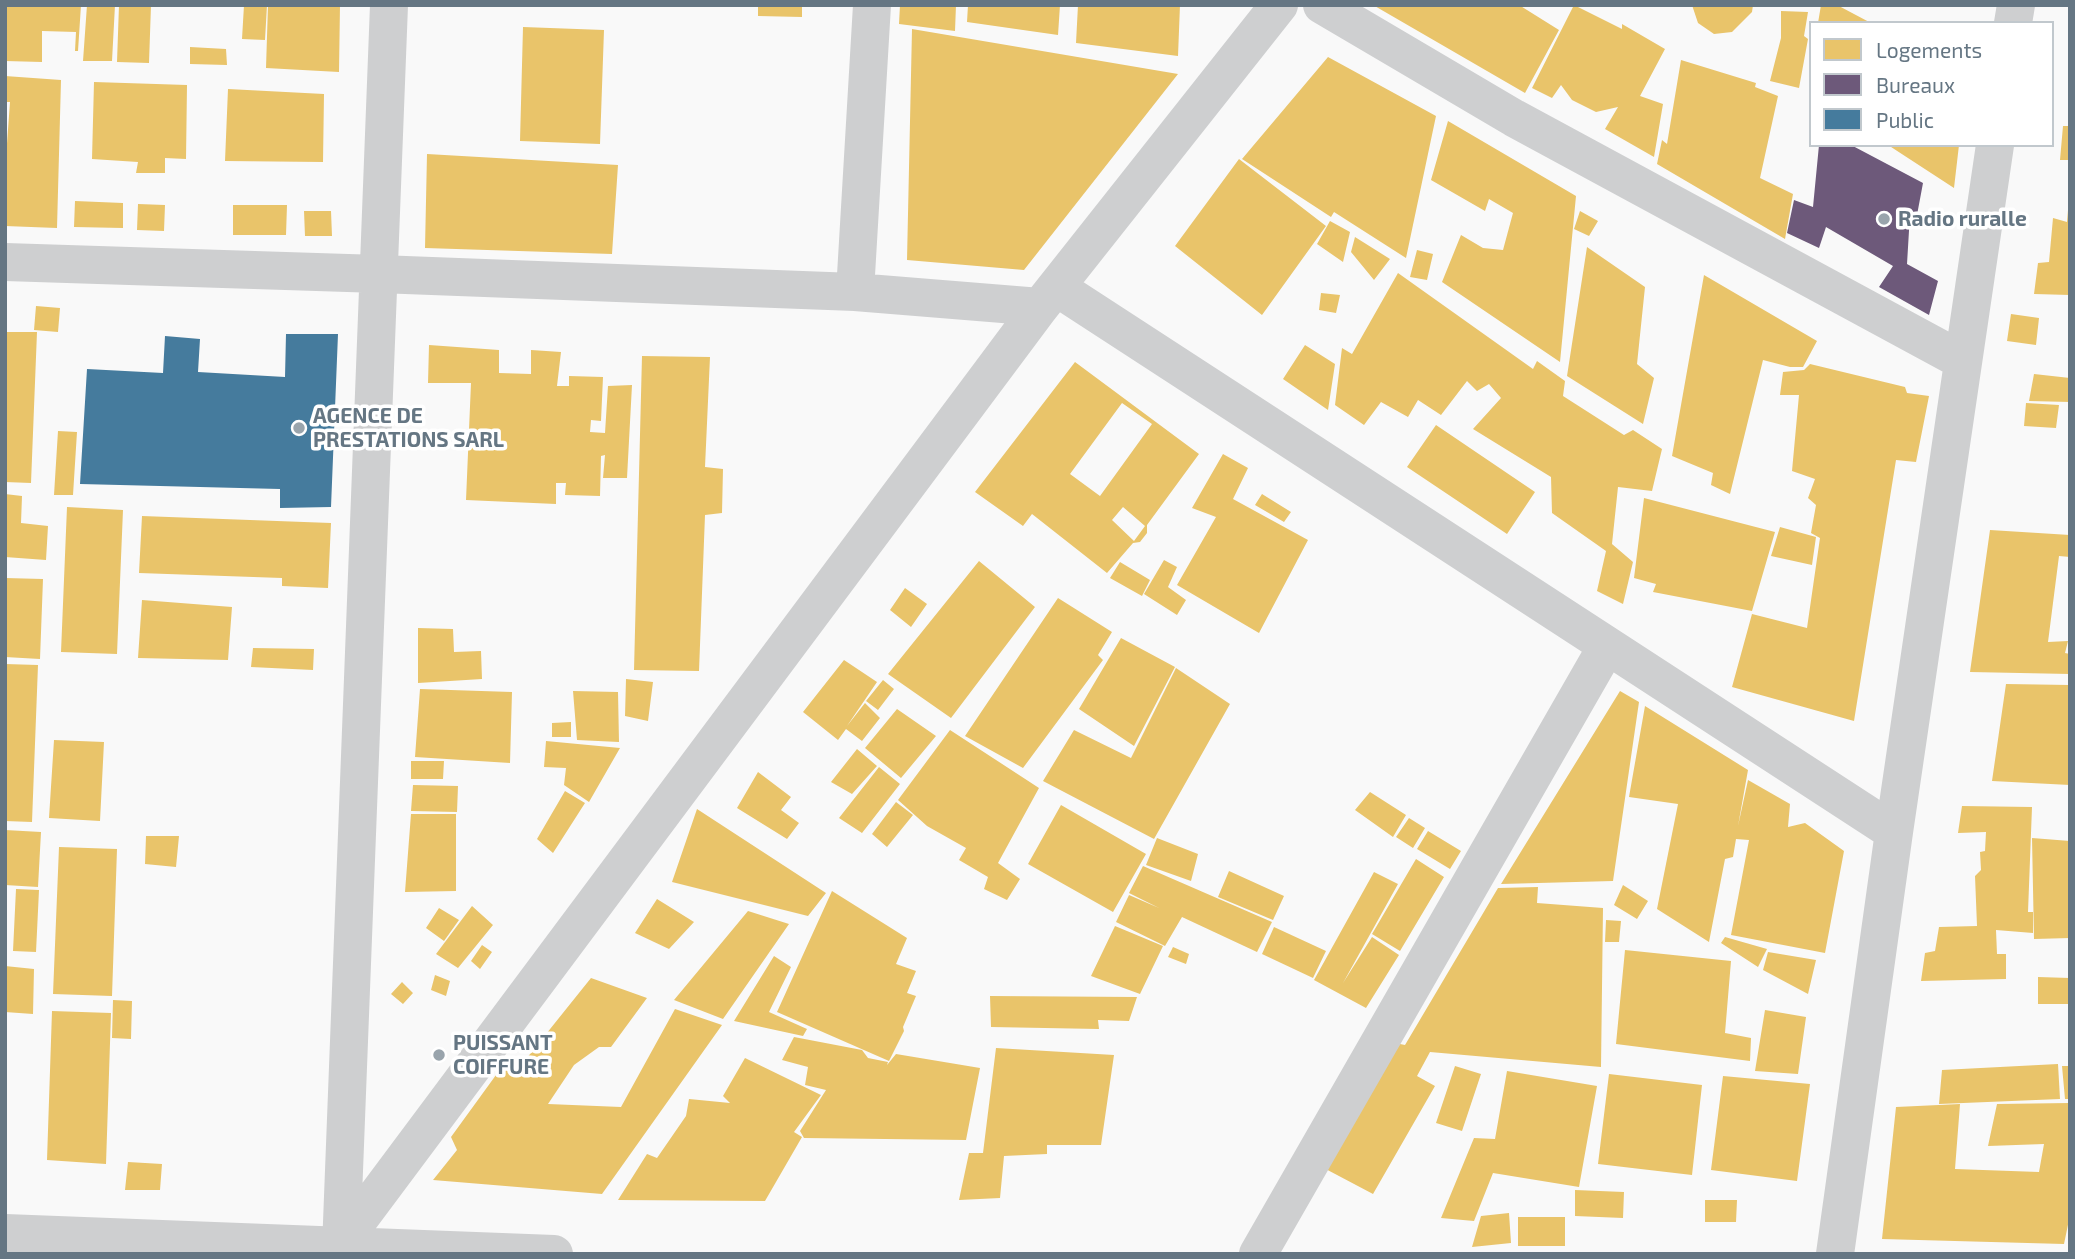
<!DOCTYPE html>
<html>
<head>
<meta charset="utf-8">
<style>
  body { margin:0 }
  #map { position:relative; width:2075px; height:1259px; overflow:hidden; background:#f9f9f9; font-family:"Exo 2",sans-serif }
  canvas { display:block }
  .frame { position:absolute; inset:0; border:7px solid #657683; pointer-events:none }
  .legend { position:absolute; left:1809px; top:21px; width:245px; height:126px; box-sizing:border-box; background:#fff; border:2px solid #c1c8cd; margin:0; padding:9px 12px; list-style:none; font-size:21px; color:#657683 }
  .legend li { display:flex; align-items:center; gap:14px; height:35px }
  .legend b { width:35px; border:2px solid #c1c8cd }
</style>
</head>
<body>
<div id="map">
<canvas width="2075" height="1259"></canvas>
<div class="frame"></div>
<ul class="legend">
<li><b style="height:19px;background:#e9c46a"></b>Logements</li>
<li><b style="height:19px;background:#6d597a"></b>Bureaux</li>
<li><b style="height:19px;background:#457b9d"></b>Public</li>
</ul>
</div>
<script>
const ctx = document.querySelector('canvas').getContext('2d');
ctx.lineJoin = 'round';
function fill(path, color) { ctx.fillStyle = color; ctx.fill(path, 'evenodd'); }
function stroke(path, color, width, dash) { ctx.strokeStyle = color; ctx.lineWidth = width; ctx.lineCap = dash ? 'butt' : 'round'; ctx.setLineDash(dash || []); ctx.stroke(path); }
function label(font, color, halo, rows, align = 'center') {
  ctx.font = font + ' "Exo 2",sans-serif'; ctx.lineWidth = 7; ctx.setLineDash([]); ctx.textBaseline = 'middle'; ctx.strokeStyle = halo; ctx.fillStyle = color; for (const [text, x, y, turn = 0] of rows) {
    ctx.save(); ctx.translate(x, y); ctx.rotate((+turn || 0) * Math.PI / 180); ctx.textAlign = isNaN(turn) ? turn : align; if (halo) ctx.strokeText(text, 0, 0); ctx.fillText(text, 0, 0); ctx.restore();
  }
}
const homes = new Path2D(`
  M5 5H81L78 51H75L76 32 42 31V62L5 61Z
  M87 5H115L112 61H83Z
  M119 5H151L149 63 117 62Z
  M244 5H267L265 40 242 39Z
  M268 5H340L339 72 266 68Z
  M758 5H802V17L758 16Z
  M900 5H956L955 31 899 24Z
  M968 5H1060L1058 35 967 22Z
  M1078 5H1180L1178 56 1076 43Z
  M1373 5H1519L1559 30 1525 93Z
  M1574 5 1622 29V24L1665 49 1640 96 1663 104 1654 157 1605 129 1618 107 1596 112 1572 100 1561 85 1552 98 1532 88Z
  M1692 5H1753L1752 12 1732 32 1714 34 1698 23Z
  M1821 5H1837L1871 23H1818Z
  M1781 11 1808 12 1804 36 1808 39 1799 88 1770 81 1781 38Z
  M523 27 604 30 600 144 520 141Z
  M912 29 1178 74 1024 270 907 260Z
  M190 47 226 49 227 65 190 64Z
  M1328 57 1436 116 1406 258 1334 212 1331 217 1242 159Z
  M1681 60 1756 83 1755 87 1778 96 1760 178 1793 194 1785 239 1657 164 1662 140 1667 144Z
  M5 76 61 80 57 228 5 226V171L10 102H5Z
  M94 82 187 85 186 159 165 158V173H136L138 162 92 159Z
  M228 89 324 94 323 162 225 161Z
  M1448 121 1576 196 1560 362 1442 282 1461 235 1483 248 1503 250 1513 213 1489 199 1485 211 1431 180Z
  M2063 126H2070V160H2060Z
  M1888 145H1959L1954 188Z
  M427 154 618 165 612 254 425 248Z
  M1239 159 1326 226 1262 315 1175 246Z
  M75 201 123 203V228L74 227Z
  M138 204 165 205 164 231 137 230Z
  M233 205H287L286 235H233Z
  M2068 210H2070V295L2034 294 2038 263 2049 262 2053 218 2067 222Z
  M304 211H331L332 236H305Z
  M1580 211 1598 221 1589 236 1574 229Z
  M1330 221 1350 232 1343 262 1317 244Z
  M1355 237 1390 259 1374 280 1351 252Z
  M1587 247 1645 287 1637 364 1654 378 1643 424 1567 376Z
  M1417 250 1433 254 1427 280 1410 277Z
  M1398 273 1533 369 1537 361 1565 381 1563 396 1624 435 1633 430 1662 449 1652 491 1618 487 1612 544 1633 562 1623 604 1597 591 1606 551 1552 513 1551 477 1473 429 1501 398 1489 384 1477 391 1467 381 1441 415 1418 400 1408 417 1381 402 1364 425 1335 405 1342 348 1352 354Z
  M1704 275 1817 341 1803 367H1790L1763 360 1730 494 1711 485 1713 473 1672 456Z
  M1321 293 1340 295 1336 313 1319 310Z
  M36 306 60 308 58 332 34 330Z
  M2011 314 2039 318 2036 345 2007 341Z
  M5 332H37L31 483 5 482Z
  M429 345 499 350V373L531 374V350L561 352 557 386H569V376L603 377 601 421 591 420 590 432 605 433 608 386 632 385 627 478H603L605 455 601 456 600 496 565 495 566 483H556V504L466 500 471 383H428Z
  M1305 345 1335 364 1328 410 1283 379Z
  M642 356 710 357 705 467 723 469 722 513 705 515 699 671 634 670Z
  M1075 362 1199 454 1147 525V533L1140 542 1133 543 1107 573 1032 514 1023 526 975 492ZM1122 403 1152 424 1100 496 1070 474ZM1123 507 1145 526 1134 541 1112 520Z
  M1810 364 1905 387 1907 393 1929 396 1916 462 1896 460 1854 721 1732 687 1752 614 1807 628 1820 538 1811 533 1816 505 1808 498 1815 479 1792 471 1799 395H1780L1783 372 1804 370Z
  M2034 374 2070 378V402L2029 401Z
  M2026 403 2059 405 2056 428 2024 426Z
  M1436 425 1535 492 1507 534 1407 467Z
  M58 431 77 432 73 495H54Z
  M1223 454 1248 468 1233 499 1308 540 1259 633 1177 585 1216 517 1192 508Z
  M5 494 22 496 21 523 48 526 46 560 5 557Z
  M1262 494 1291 512 1284 522 1255 505Z
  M1644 498 1775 532 1752 611 1653 592 1656 584 1634 578Z
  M67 507 123 510 117 654 61 652Z
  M142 516 331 523 328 588 282 586V578L139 573Z
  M1780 527 1816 537 1812 565 1771 556Z
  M1990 530 2070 535V557L2059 556 2048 642 2068 641 2065 653 2070 654V674L1970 672Z
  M1164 560 1177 567 1168 587 1186 600 1177 615 1144 594Z
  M979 561 1035 607 951 718 888 674Z
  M1120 562 1150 580 1142 596 1110 578Z
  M5 578 43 579 40 659 5 657Z
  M905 588 927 604 911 627 890 610Z
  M1058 598 1112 632 1098 655 1103 660 1023 768 965 736Z
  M142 600 232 607 228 660 138 658Z
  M418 628 453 629 454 652 481 651 482 679 418 683Z
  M1121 638 1175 667 1134 746 1079 709Z
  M253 648 314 649 313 670 251 667Z
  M844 660 877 682 847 726 865 703 880 718 862 741 846 729 838 740 803 712Z
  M5 664 38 665 32 822 5 821Z
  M1176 668 1230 704 1154 839 1043 781 1074 730 1131 758Z
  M626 679 653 682 648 721 625 716Z
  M883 680 894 689 878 710 866 701Z
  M2006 684 2070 685V785L1992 781Z
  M420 689 512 692 510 763 415 757Z
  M573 691 618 692 619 742 577 740Z
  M1620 691 1639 702 1613 881 1501 884Z
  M1645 706 1748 770 1738 826 1748 780 1790 804 1788 827 1805 823 1844 851 1825 953 1731 935 1749 840 1736 839 1733 857 1725 859 1709 942 1657 909 1678 804 1629 797Z
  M897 709 936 736 901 778 865 748Z
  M571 722V737H552V723Z
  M950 730 1039 788 998 863 1020 879 1007 900 984 889 988 877 959 860 966 848 927 826 898 800Z
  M54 740 104 742 100 821 49 818Z
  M546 741 620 748 589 802 564 785 566 768 544 767Z
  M857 749 877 766 852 794 831 782Z
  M411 761H444L443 779H411Z
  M879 767 900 784 862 833 839 818Z
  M758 772 791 797 781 810 799 823 787 839 737 808Z
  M413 785 458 786 457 812 411 811Z
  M565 791 585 803 553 853 537 839Z
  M1370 792 1406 815 1393 837 1355 810Z
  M896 802 913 815 887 847 872 834Z
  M1061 805 1146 854 1113 912 1028 864Z
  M1962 806 2032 807 2028 912H2033V933L1996 930 1997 954H2006V979L1921 981 1925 953 1935 951 1939 927 1977 926 1975 876 1981 870 1980 852 1985 851 1986 832 1958 833Z
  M697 809 826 893 808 916 672 882Z
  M411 814H456V891L405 892Z
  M1409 818 1425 828 1413 848 1396 837Z
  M5 830 41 832 38 887 5 885Z
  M1428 831 1461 851 1450 869 1417 849Z
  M146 836H179L176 867 145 864Z
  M1157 838 1198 854 1191 881 1146 865Z
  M2032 838 2070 841V938L2034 939Z
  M59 847 117 849 112 996 53 994Z
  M1416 859 1444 877 1400 951 1372 934Z
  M1143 866 1272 922 1257 952 1182 917 1165 946 1116 922 1129 895 1159 908 1129 893Z
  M1229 871 1284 896 1273 920 1218 897Z
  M1374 872 1398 884 1343 983 1372 937 1399 955 1366 1008 1314 980Z
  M1623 885 1648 901 1637 919 1614 905Z
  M1538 887 1537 903 1603 908 1601 1067 1430 1052 1417 1076 1435 1086 1373 1194 1320 1166 1400 1044 1405 1045 1498 888Z
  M16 889 39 890 36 952 13 951Z
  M832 891 907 938 896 964 916 971 907 993 916 996 903 1027 904 1031 889 1061 777 1012Z
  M657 899 694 922 669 949 635 933Z
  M472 906 493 925 458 968 436 954Z
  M439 908 459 920 444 941 426 928Z
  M748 911 789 924 723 1019 674 1000Z
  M1606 920 1621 921 1619 942H1605Z
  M1115 926 1163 946 1140 994 1091 976Z
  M1274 927 1326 951 1313 978 1262 954Z
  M1725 937 1767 949 1758 967 1721 943Z
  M482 945 492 952 480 969 471 961Z
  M1173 947 1189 954 1186 964 1168 957Z
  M1625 950 1731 961 1725 1033 1751 1038 1750 1061 1616 1044Z
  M1768 952 1816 960 1808 994 1763 970Z
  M774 956 791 967 769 1012 807 1029 803 1036 734 1021Z
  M5 966 34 969 33 1014 5 1012Z
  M435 975 450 981 446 996 431 990Z
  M2038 977 2070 978V1004H2038Z
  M591 978 647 998 611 1047H599L574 1065 548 1104 621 1107 675 1009 722 1025 602 1194 433 1180 457 1150 451 1137 504 1064 518 1069Z
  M402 982 413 993 403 1004 391 994Z
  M990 996 1137 997 1129 1021 1098 1020 1099 1029 991 1027Z
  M113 1000 132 1001 131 1039 112 1038Z
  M1765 1010 1806 1017 1798 1074 1755 1071Z
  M52 1011 111 1013 106 1164 47 1160Z
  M794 1037 862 1050 868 1058 888 1062 887 1065 896 1054 980 1068 966 1140 804 1138 800 1131 826 1090 805 1085 808 1067 782 1060Z
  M996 1048 1114 1055 1101 1145H1047V1154L1004 1156 1000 1198 959 1200 969 1153H983Z
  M745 1058 821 1095 794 1132 802 1137 765 1201 618 1200 647 1154 657 1158 686 1116 689 1099 730 1103 723 1096Z
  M2058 1064 2060 1099 1939 1104 1942 1070Z
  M1455 1066 1481 1074 1462 1131 1436 1123Z
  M2062 1066H2070V1099H2065Z
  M1507 1071 1597 1086 1579 1187 1493 1173 1474 1221 1441 1218 1474 1138 1495 1139Z
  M1609 1074 1702 1085 1692 1175 1598 1164Z
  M1723 1076 1810 1084 1797 1181 1711 1170Z
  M2070 1103V1215L2064 1244 1882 1239 1896 1107 1960 1104 1955 1169 2039 1172 2044 1144 1988 1146 1997 1104Z
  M128 1162 162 1164 160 1190H125Z
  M1575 1190 1624 1192 1623 1218 1575 1216Z
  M1705 1200H1737L1736 1222H1705Z
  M1509 1213 1511 1243 1472 1247 1481 1216Z
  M1518 1217H1565V1246H1518Z`);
const offices = new Path2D(`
  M1819 145H1851L1923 183 1917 215 1910 214 1907 264 1938 281 1929 315 1879 287 1893 266 1826 227 1819 248 1787 233 1794 200 1813 207Z`);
const public = new Path2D(`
  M286 334H338L331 507 280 508V489L80 484 87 369 163 373 165 336 200 339 198 372 285 377Z`);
const minor = new Path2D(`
  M1322 5 1514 118 1963 361
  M2013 23 2016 5
  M5 262 379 274 855 292 1040 307
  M1056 287 1894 832
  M855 292 872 5
  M5 1233 554 1254
  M341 1248 389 5
  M333 1254 1040 307 1279 5
  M1258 1254 1607 646
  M1835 1254 1894 832 1995 145`);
const markers = [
  [1884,219,7,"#99a4ac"],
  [299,428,7,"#99a4ac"],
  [439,1055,7,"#99a4ac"]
];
const poiNames = [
  ["Radio ruralle",1898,219],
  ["AGENCE DE",313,416],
  ["PRESTATIONS SARL",313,440],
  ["PUISSANT",453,1043],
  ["COIFFURE",453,1067]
];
fill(homes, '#e9c46a');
fill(offices, '#6d597a');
fill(public, '#457b9d');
stroke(minor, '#cecfd0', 38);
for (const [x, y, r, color] of markers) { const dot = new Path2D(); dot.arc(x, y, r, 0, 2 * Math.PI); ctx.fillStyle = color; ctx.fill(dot); stroke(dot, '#fff', 2.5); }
label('bold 21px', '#657683', '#fff', poiNames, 'left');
</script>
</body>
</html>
